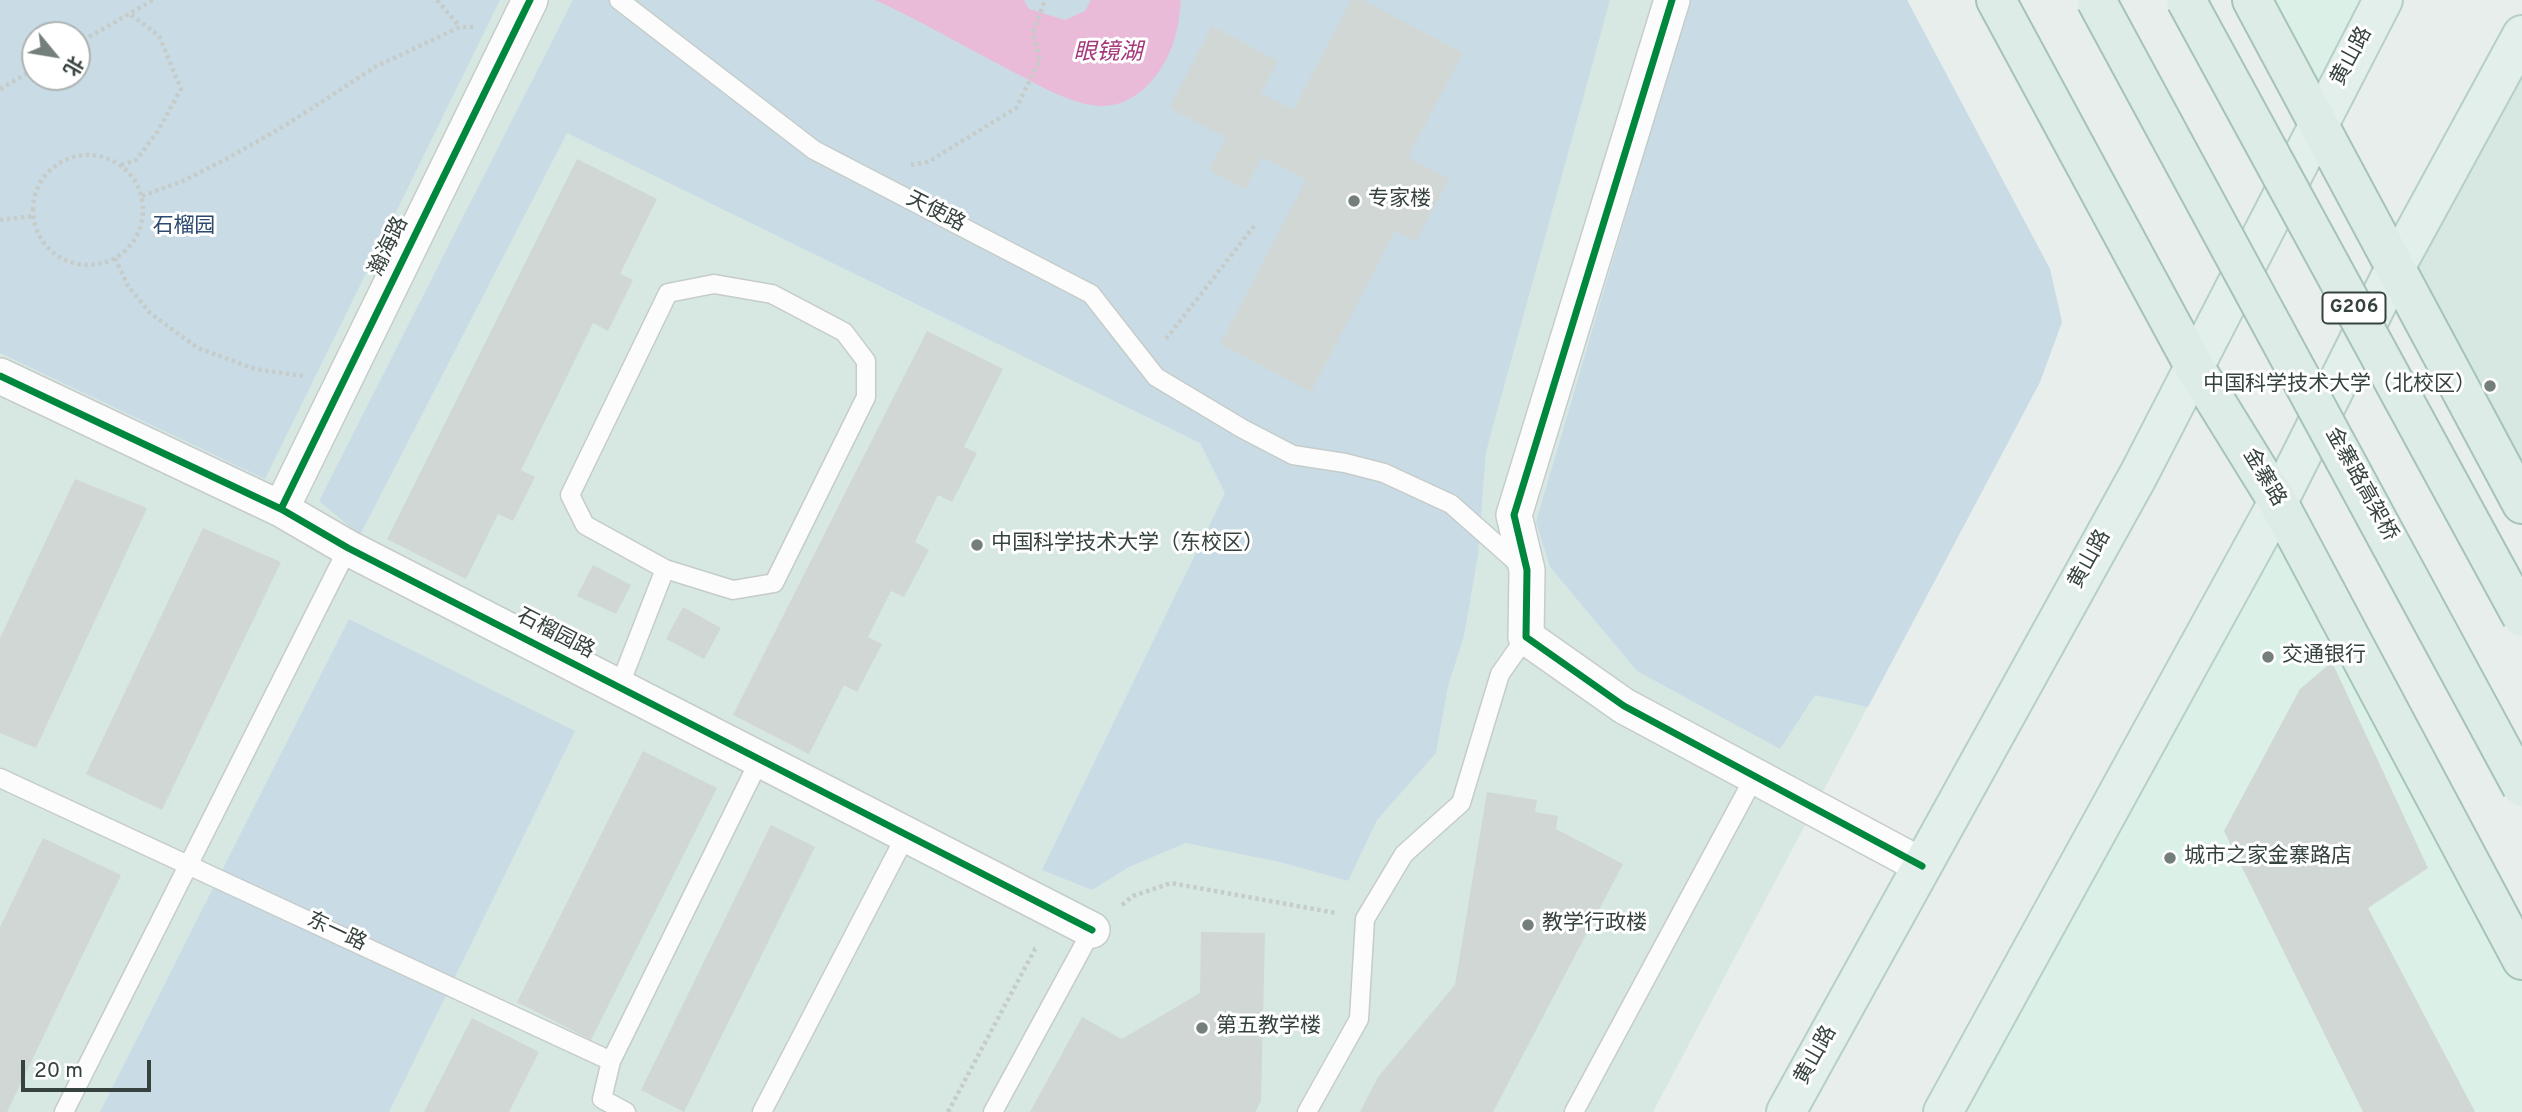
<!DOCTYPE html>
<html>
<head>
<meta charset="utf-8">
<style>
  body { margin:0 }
  #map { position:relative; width:2522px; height:1112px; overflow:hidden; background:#e8eeec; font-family:Overpass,"Noto Sans SC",sans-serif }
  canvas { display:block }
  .north { position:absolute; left:21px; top:21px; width:70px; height:70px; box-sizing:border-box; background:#fff; border:2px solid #aeb3b1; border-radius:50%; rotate:120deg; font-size:19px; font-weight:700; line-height:28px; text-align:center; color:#35423d }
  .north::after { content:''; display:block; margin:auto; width:24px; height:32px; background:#747e7a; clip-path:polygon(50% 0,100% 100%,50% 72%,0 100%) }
  .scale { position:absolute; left:21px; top:1060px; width:130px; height:32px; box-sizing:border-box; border:4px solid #35423d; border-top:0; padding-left:9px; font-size:21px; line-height:24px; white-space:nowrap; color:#35423d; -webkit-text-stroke:5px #fff; paint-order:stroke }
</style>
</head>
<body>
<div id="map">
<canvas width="2522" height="1112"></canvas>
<div class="north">北</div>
<div class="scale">20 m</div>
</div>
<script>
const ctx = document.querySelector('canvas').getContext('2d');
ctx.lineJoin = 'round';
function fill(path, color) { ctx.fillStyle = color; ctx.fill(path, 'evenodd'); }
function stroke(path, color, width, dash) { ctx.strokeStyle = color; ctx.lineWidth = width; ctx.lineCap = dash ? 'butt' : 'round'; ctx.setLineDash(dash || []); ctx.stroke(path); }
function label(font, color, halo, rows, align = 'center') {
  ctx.font = font + ' Overpass,"Noto Sans SC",sans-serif'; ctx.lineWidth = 6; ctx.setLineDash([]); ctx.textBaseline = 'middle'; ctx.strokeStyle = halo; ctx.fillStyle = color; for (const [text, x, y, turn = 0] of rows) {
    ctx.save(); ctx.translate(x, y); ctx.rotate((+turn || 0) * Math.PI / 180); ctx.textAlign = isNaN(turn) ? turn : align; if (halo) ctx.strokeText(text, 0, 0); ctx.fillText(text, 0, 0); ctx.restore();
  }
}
const commercial = new Path2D(`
  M2252 0H2383L2318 124Z
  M2278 502 2522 960V1112H1943Z`);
const education = new Path2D(`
  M0 0H1907L2050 269 2062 322 2040 382 1653 1112H0ZM35 35H77V77H35Z
  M2522 35V504L2395 268Z`);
const green = new Path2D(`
  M0 0H500L265 479 0 353ZM35 35H77V77H35Z
  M573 0H1610L1486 452 1478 555 1464 636 1448 686 1436 753 1377 820 1348 881 1280 862 1186 843 1129 867 1092 890 1042 870 1225 493 1200 443 567 133 360 535 319 501Z
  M1689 0H1907L2050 269 2062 322 2040 382 1868 707 1815 695 1780 749 1637 671 1550 567 1536 522Z
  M349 619 575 731 389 1112H100Z`);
const water = new Path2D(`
  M875 0H1024L1029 9 1065 20 1085 11 1091 0H1180L1181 2C1179 12 1179 24 1176 34 1167 68 1140 107 1101 106 1072 105 1041 86 1017 74 969 49 923 22 875 0Z`);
const building = new Path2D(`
  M1351 0H1363L1463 53 1408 157 1449 179 1416 241 1395 231 1311 392 1220 344 1306 180 1262 157 1245 189 1209 170 1226 138 1169 108 1212 26 1278 61 1261 93 1293 110Z
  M577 159 657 199 620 274 633 280 608 331 593 323 521 470 535 477 513 521 498 514 466 579 387 539Z
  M927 331 1003 369 964 447 977 453 952 502 938 495 915 542 929 550 904 597 891 591 868 637 882 644 857 692 844 685 809 754 733 715Z
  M75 479 147 508 36 748 0 733V638Z
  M203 528 281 562 162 810 86 774Z
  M593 565 631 585 616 614 577 596Z
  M683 607 721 628 704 659 666 639Z
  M2332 662 2428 868 2368 908 2475 1112H2363L2224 831 2300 689Z
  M643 751 717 788 591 1040 517 1002Z
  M1487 792 1537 800 1535 812 1558 816 1556 829 1623 864 1493 1112H1360L1378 1077 1455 985Z
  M771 825 815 847 684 1112 641 1090Z
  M43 838 121 875 7 1112H0V927Z
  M1201 932 1265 933 1261 1101 1255 1112H1030L1082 1017 1122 1039 1200 993Z
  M472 1018 539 1052 509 1112H424Z`);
const path = new Path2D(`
  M437 0 460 27
  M77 44 153 0
  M0 89 35 69
  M33 210a55 55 0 1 1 110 0a55 55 0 1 1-110 0Z
  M121 165 136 160 158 131 181 89 159 36 129 13
  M911 165 928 162 1016 108 1040 60 1033 33 1045 0
  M142 196 183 181 228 158 286 125 375 67 460 27H473
  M0 220 33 216
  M115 258 128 286 150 313 198 348 255 369 303 376
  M1166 339 1254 226
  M1122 905 1133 896 1171 883 1336 913
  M948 1112 1035 949 1038 948`);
const service = new Path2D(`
  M619 0 814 150 1091 294 1156 377 1243 429 1293 455 1345 463 1384 473 1451 504 1521 566
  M619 687 665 569 585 525 570 495 668 293 714 284 772 294 844 332 866 361V397L774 583 733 590 665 569
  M0 778 611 1061 602 1099 626 1112
  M611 1061 760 759
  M64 1112 348 548
  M762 1112 906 835
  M993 1112 1092 930
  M1307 1112 1359 1019 1365 919 1404 854 1461 803 1500 674 1526 637
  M1574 1112 1755 776`);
const minor = new Path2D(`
  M1672 0 1514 515 1527 570 1526 637 1624 706 1922 866
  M0 376 281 509 348 548 1092 930
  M281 509 530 0`);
const primary = new Path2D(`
  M1786 1112 2139 474 2383 0
  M1943 1112 2278 502 2395 268 2522 35`);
const trunk = new Path2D(`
  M1996 0 2194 366 2278 502 2522 960
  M2252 0 2522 504`);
const trunkBridge = new Path2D(`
  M2096 0 2522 787
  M2186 0 2522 617`);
const cycleway = new Path2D(`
  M1672 0 1514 515 1527 570 1526 637 1624 706 1922 866
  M0 376 281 509 348 548 1092 930
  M281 509 530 0`);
const markers = [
  [1354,201,7,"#747e7a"],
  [2490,386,7,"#747e7a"],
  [977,545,7,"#747e7a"],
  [2268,657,7,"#747e7a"],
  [2170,858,7,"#747e7a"],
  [1528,925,7,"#747e7a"],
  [1202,1028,7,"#747e7a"]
];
const shields = [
  [2354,308,63]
];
const shieldNames = [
  ["G206",2354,308]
];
const streetNames = [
  ["黄山路",2353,57,-62],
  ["天使路",935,213,27],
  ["瀚海路",390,247,-64],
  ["金寨路",2263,478,59],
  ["金寨路高架桥",2360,485,61],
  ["黄山路",2091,560,-61],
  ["石榴园路",555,635,27],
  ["东一路",336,933,25],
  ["黄山路",1817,1056,-61]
];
const poiNames = [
  ["专家楼",1368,201],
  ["中国科学技术大学（北校区）",2476,386,"right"],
  ["中国科学技术大学（东校区）",991,545],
  ["交通银行",2282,657],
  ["城市之家金寨路店",2184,858],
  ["教学行政楼",1542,925],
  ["第五教学楼",1216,1028]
];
const parkNames = [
  ["石榴园",184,228]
];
const waterNames = [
  ["眼镜湖",1108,54]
];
fill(commercial, '#dbf0e7');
fill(education, '#d7e8e3');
fill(green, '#c9dce6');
fill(water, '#e9bbd8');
fill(building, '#d0d7d5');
stroke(service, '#c5ccc9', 21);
stroke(minor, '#c5ccc9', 38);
stroke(primary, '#b6cfc7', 42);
stroke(trunk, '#a5c4b8', 42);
stroke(path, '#c6ccca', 4.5, [3.5, 3.5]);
stroke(service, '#fcfcfc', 18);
stroke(minor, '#fcfcfc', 35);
stroke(primary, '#e3efeb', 38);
stroke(trunk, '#deece8', 38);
stroke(trunkBridge, '#a5c4b8', 42, []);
stroke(trunkBridge, '#deece8', 38);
stroke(cycleway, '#00873e', 7);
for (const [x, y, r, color] of markers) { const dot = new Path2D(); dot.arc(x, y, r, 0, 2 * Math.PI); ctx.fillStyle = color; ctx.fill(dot); stroke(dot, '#fff', 2.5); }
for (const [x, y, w] of shields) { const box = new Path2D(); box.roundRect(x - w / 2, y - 15.5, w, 31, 5); ctx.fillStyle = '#fff'; ctx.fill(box); stroke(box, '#35423d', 2); }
label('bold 19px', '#35423d', null, shieldNames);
label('21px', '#35423d', '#fff', streetNames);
label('21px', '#35423d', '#fff', poiNames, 'left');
label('21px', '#2d496f', '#fff', parkNames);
label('italic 23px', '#a5377b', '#fff', waterNames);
</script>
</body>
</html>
